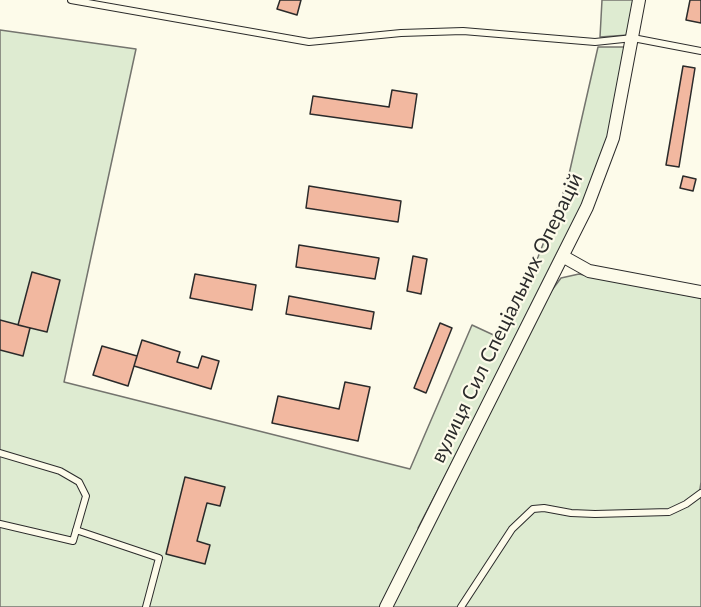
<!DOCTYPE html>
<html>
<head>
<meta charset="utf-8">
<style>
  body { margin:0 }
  canvas { display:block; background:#fdfbea }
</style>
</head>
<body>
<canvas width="701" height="607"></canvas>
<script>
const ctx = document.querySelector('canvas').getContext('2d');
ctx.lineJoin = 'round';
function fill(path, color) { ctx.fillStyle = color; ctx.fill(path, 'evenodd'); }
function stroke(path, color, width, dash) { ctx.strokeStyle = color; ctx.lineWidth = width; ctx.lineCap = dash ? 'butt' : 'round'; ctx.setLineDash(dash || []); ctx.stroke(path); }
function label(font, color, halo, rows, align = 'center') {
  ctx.font = font + ' Lato,sans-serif'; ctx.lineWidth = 4.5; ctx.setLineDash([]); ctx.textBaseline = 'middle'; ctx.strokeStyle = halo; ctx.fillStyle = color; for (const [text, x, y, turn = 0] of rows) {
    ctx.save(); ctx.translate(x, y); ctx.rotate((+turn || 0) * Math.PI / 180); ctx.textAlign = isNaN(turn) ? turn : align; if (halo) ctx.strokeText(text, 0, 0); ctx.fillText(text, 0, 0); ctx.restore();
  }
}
const green = new Path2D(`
  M602 0H633L628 35 600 37Z
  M0 30 136 49 64 382 410 469 472 325 500 338 538 257 567 183 598 47H627L608 137 583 206 556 262 418 528 424 530 386 607H0Z
  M579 274 701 298V482L699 496H701V607H391L549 294 561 278Z`);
const building = new Path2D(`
  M280 0H301L297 15 277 9Z
  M690 0H701V23L686 20Z
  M683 66 695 68 679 167 666 165Z
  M392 90 417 94 412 128 310 114 313 96 389 107Z
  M683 176 696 179 693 191 680 188Z
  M309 186 401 201 398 222 306 208Z
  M299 245 379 258 375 279 296 267Z
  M413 256 427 259 421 294 407 291Z
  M32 272 60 280 47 332 18 325Z
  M195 274 256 285 252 310 190 298Z
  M289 296 374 312 371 329 286 314Z
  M0 320 30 328 23 356 0 350Z
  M440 323 452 328 426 393 414 388Z
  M142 340 180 352 177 362 198 368 202 356 219 361 211 389 134 366Z
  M102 346 137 356 128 386 93 375Z
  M345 382 370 387 358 441 272 423 278 396 339 409Z
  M185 477 225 487 220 506 207 503 197 541 210 545 205 564 166 554Z`);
const service = new Path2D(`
  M71 0 309 42 401 33 463 31 595 42 633 38 701 51
  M0 453 60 471 79 482 86 496 73 541 0 524
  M76 530 159 558 146 607
  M461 607 512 529 533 509 544 508 571 513 595 514 669 512 686 504 701 493`);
const minor = new Path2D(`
  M564 257 589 271 701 292
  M386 607 587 207 613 138 639 0`);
const streetNames = [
  ["вулиця Сил Спеціальних Операцій",507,318,-64]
];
fill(green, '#deebd1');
stroke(green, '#74746e', 1.5);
fill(building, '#f2b8a0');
stroke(building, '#2b2b2b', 1.5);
stroke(service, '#2b2b2b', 8);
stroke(minor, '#2b2b2b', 14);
stroke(service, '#fdfbea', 6);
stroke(minor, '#fdfbea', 12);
label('20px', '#2b2b2b', '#fdfbea', streetNames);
</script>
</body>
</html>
